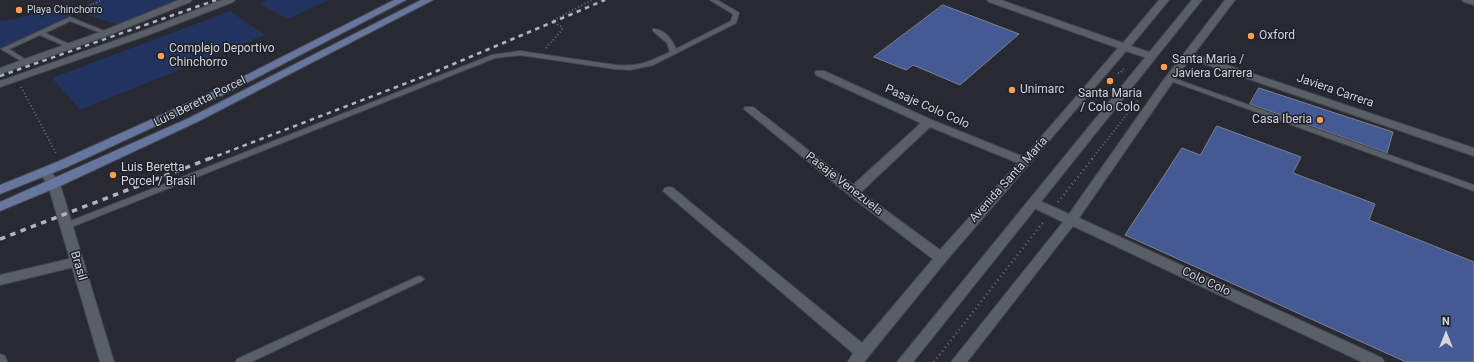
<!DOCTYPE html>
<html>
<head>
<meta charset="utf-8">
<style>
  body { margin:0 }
  #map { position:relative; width:1474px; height:362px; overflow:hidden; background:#272a32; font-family:Roboto,sans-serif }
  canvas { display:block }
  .north { position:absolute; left:1426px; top:314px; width:40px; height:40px; -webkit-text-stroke:3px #1d2028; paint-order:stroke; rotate:0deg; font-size:11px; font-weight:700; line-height:16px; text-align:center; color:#d3d6db }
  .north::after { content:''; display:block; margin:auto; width:14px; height:18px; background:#d3d6db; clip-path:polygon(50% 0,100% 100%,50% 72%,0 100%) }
</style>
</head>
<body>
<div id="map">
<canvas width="1474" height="362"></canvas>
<div class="north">N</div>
</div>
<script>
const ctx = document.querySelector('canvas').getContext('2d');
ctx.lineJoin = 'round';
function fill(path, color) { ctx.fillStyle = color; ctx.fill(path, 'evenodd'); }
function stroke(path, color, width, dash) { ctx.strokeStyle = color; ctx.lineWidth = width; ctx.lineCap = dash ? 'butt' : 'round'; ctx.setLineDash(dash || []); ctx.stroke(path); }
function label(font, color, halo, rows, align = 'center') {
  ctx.font = font + ' Roboto,sans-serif'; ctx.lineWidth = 3; ctx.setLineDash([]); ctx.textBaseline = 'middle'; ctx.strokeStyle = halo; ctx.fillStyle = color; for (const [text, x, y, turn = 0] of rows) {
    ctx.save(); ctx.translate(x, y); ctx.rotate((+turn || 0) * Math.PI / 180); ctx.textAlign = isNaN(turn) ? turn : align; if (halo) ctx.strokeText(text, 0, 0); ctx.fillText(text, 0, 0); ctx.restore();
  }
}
const green = new Path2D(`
  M98 0H179L118 25 79 12 0 49V21L21 18 38 11 36 10 45 6 67 14Z
  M267 0H329L288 19 259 4Z
  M230 11 265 35 80 110 52 78Z`);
const building = new Path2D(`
  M943 5 1019 34 960 85 913 65 906 70 874 57Z
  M1259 88 1393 132 1387 153 1250 104Z
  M1217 126 1301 157 1293 173 1375 204 1369 220 1474 262V362H1406L1125 235 1182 148 1200 155Z`);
const pathFar1 = new Path2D(`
  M77 11 102 0
  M546 48 562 30V27L554 23V20L592 0
  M1118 73H1120L1123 69 1126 71
  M21 87 57 155
  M1092 159 1139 99`);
const path = new Path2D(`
  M1058 202 1093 158
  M934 362 1044 221`);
const service = new Path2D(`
  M710 0H717L738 12 739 13 736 23 653 65 630 70 615 69 520 55 495 58 69 228H63L62 226 63 224 492 55 520 51 615 65C639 67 649 62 670 52L667 43 653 31V29C663 28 673 40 676 49L731 21 733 14Z
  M70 17 109 33 108 34H104L70 21 45 33 71 45V47H67L40 35 9 49 28 61V63L26 64 1 49Z
  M1170 77 1474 185V191L1168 80 1167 79Z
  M419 276 422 277 424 279 422 281 251 362H236L237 359Z`);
const minor = new Path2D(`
  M179 0H192L190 2 109 35 0 74V68L103 31Z
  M222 0H235L233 2 151 34 0 87V81L145 30Z
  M987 0H1001L1123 43 1159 0H1169L1131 46 1155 54 1156 56 1155 58H1147L1126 51 946 261 868 357 864 362H848L853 353 663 191 665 188 669 187 673 188 862 343 933 259 849 195 744 109 745 107H753L853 185 921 123 816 75 815 73 816 71H824L932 120 1024 157 1118 48 989 2ZM930 127 1018 163 940 250 861 192Z
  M1225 0H1235L1194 54 1474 148V156L1190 59 1170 86 1079 218 1382 358 1384 362H1362L1073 226 967 362H951L1063 222 1030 206 1028 203 1030 200 1034 199 1038 200 1069 214 1162 82Z
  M1462 0H1474V5L1464 2Z
  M77 257 82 259 84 262 82 265 0 285V275Z
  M0 354 5 356 7 362H0Z`);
const tertiary = new Path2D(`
  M45 168 49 169 60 184 114 362H100L48 185 39 172 41 169Z`);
const secondary = new Path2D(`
  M1192 0H1202L913 362H897Z`);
const primary = new Path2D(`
  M394 0H406L227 93 65 168 0 194V185L57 162 219 89Z
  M421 0H433L197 122 58 187 0 211V202L189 118Z`);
const railFar1 = new Path2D(`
  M0 76 216 0
  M209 159 425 76 605 0`);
const rail = new Path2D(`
  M0 239 211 158`);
const markers = [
  [19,10,4,"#fb9e51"],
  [1251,36,4,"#fb9e51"],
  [161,56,4,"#fb9e51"],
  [1164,67,4,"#fb9e51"],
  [1110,81,4,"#fb9e51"],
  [1012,90,4,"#fb9e51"],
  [1320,120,4,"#fb9e51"],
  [113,175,4,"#fb9e51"]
];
const farPoinames = [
  ["Playa Chinchorro",27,10]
];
const poiNames = [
  ["Oxford",1259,36],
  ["Complejo Deportivo",169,49],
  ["Chinchorro",169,63],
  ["Santa Maria /",1172,60],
  ["Javiera Carrera",1172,74],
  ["Unimarc",1020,90],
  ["Santa Maria",1110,94,"center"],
  ["/ Colo Colo",1110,108,"center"],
  ["Casa Iberia",1312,120,"right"],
  ["Luis Beretta",121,168],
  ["Porcel / Brasil",121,182]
];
const streetNames = [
  ["Javiera Carrera",1335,91,19],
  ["Luis Beretta Porcel",200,102,-26],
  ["Pasaje Colo Colo",927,107,24],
  ["Avenida Santa María",1009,180,-48],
  ["Pasaje Venezuela",844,184,38],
  ["Brasil",78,266,73],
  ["Colo Colo",1206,282,25]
];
fill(green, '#233360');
fill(building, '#455a94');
stroke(building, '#7e828c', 1);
stroke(service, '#43464c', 2);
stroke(minor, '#43464c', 2);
stroke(tertiary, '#43464c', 2);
stroke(secondary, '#43464c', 2);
stroke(primary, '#43464c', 2);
stroke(pathFar1, '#6a6d74', 2, [1, 2.5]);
stroke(path, '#6a6d74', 2.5, [1, 3.5]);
fill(service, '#5a5e67');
fill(minor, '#5a5e67');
fill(tertiary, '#5a5e67');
fill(secondary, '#5a5e67');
fill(primary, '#66769f');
stroke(railFar1, '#b2b5ba', 2.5, [4.5, 4.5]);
stroke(rail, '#b2b5ba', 3.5, [5.5, 5.5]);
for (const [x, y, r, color] of markers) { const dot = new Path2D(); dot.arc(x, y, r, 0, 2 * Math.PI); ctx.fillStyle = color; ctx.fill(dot); stroke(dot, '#1d2028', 1.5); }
label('10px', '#d3d6db', '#1d2028', farPoinames, 'left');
label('12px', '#d3d6db', '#1d2028', poiNames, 'left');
label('12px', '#d3d6db', '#1d2028', streetNames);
</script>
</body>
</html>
